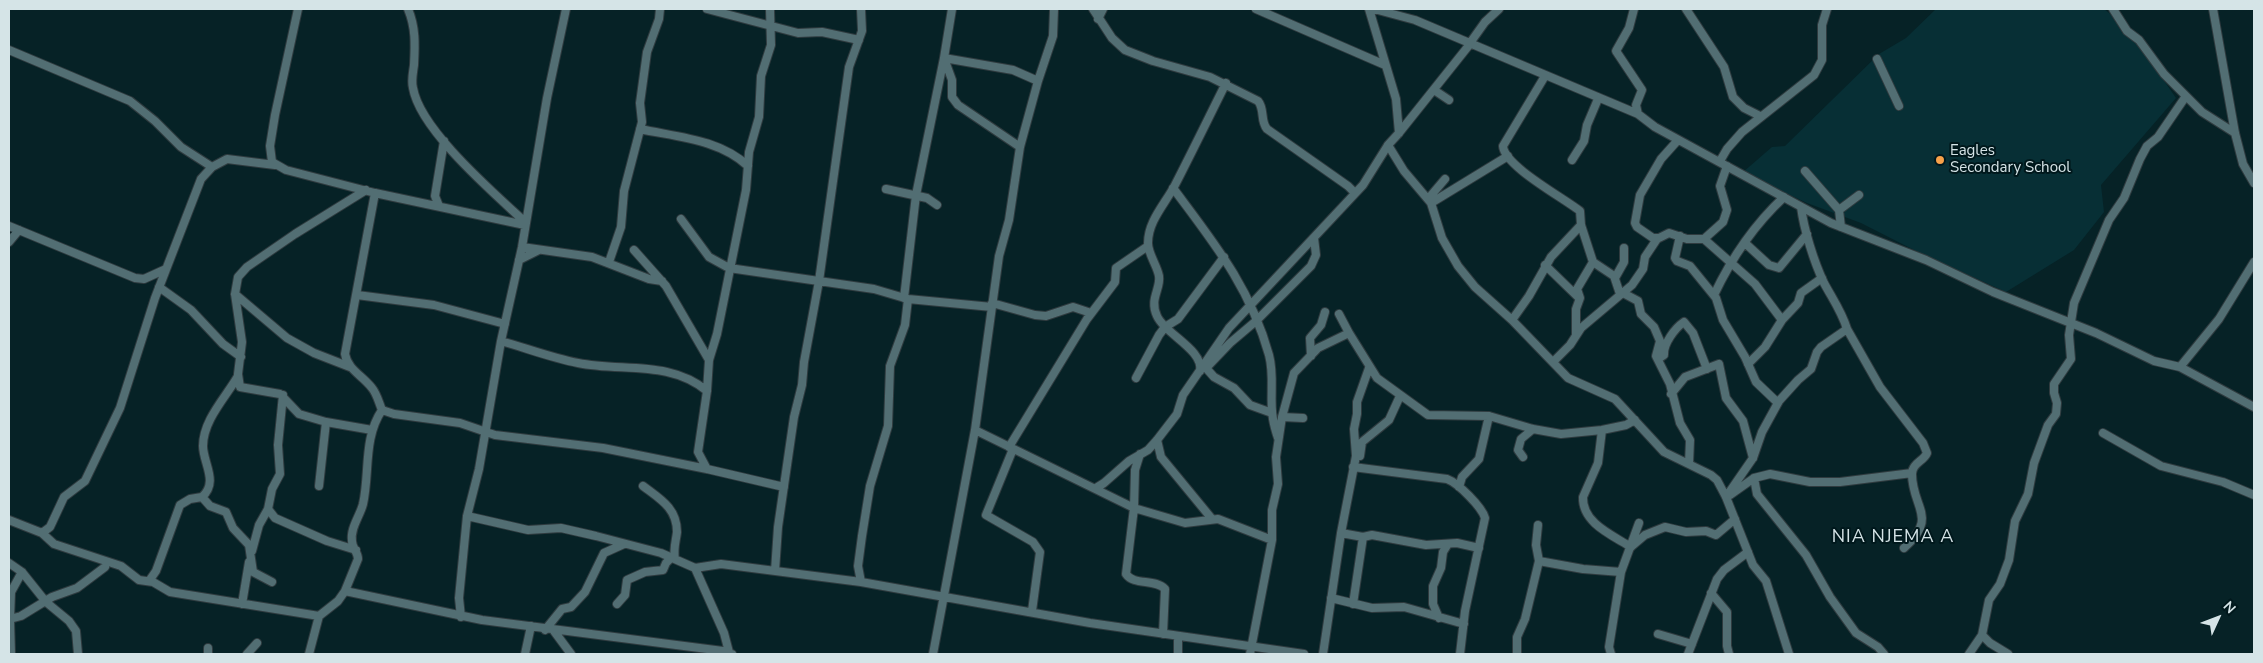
<!DOCTYPE html>
<html>
<head>
<meta charset="utf-8">
<style>
  body { margin:0 }
  #map { position:relative; width:2263px; height:663px; overflow:hidden; background:#062226; font-family:"Nunito Sans",sans-serif }
  canvas { display:block }
  .frame { position:absolute; inset:0; border:10px solid #d5e4e7; pointer-events:none }
  .north { position:absolute; left:2193px; top:593px; width:50px; height:50px; -webkit-text-stroke:4px #00181c; paint-order:stroke; rotate:47deg; font-size:14px; font-weight:700; line-height:20px; text-align:center; color:#d5e4e7 }
  .north::after { content:''; display:block; margin:auto; width:18px; height:22px; background:#d5e4e7; clip-path:polygon(50% 0,100% 100%,50% 72%,0 100%) }
</style>
</head>
<body>
<div id="map">
<canvas width="2263" height="663"></canvas>
<div class="frame"></div>
<div class="north">N</div>
</div>
<script>
const ctx = document.querySelector('canvas').getContext('2d');
ctx.lineJoin = 'round';
function fill(path, color) { ctx.fillStyle = color; ctx.fill(path, 'evenodd'); }
function stroke(path, color, width, dash) { ctx.strokeStyle = color; ctx.lineWidth = width; ctx.lineCap = dash ? 'butt' : 'round'; ctx.setLineDash(dash || []); ctx.stroke(path); }
function label(font, color, halo, rows, align = 'center') {
  ctx.font = font + ' "Nunito Sans",sans-serif'; ctx.lineWidth = 4; ctx.setLineDash([]); ctx.textBaseline = 'middle'; ctx.strokeStyle = halo; ctx.fillStyle = color; for (const [text, x, y, turn = 0] of rows) {
    ctx.save(); ctx.translate(x, y); ctx.rotate((+turn || 0) * Math.PI / 180); ctx.textAlign = isNaN(turn) ? turn : align; if (halo) ctx.strokeText(text, 0, 0); ctx.fillText(text, 0, 0); ctx.restore();
  }
}
const built = new Path2D(`
  M1936 9H2104L2127 27 2176 98 2101 185 2104 212 2074 250 2006 292 1920 253 1861 223 1807 203 1742 173 1772 147 1785 146 1879 54 1906 38Z`);
const street = new Path2D(`
  M298 9 275 115 270 146 272 162 286 170 375 193 525 225
  M408 9C416 28 415 45 414 65 413 73 411 81 413 88 420 130 494 193 525 222
  M707 9 798 33 822 32 859 40
  M952 9 944 58 952 80V97L958 105 1020 147
  M1093 9 1112 38 1125 50 1153 61 1210 77 1258 101C1265 109 1260 121 1267 129L1348 186 1355 193
  M1256 9 1385 65
  M1369 9 1396 99 1399 133
  M1374 9 1415 20 1638 114 1655 127 1831 223 1926 260 1993 292 2096 333 2154 361 2180 367 2254 407
  M1634 9 1629 28 1616 51 1642 90 1636 105 1638 114
  M1686 9 1724 67 1733 97 1744 108 1760 116
  M2113 9 2127 31 2139 40 2164 74 2202 112 2235 133
  M2213 9 2235 133 2243 164 2254 183
  M1098 19 1103 9
  M1470 43 1485 22 1499 9
  M9 50 130 101 155 121 181 147 212 167
  M1877 59 1899 106
  M1545 76 1503 146C1504 166 1564 198 1580 211L1581 225 1593 262 1614 276 1620 294
  M1434 90 1449 100
  M640 129C677 137 719 139 748 166
  M1678 140 1661 159 1640 195 1635 223 1637 227 1653 238H1659L1669 233 1687 239H1704L1723 222 1727 210 1720 186 1727 166
  M1388 145 1404 171 1431 203 1442 238 1458 266 1475 287 1512 320 1568 378 1615 399 1664 452 1711 475 1717 480 1726 497 1753 565 1766 581 1789 654
  M1572 160 1584 141 1587 125 1598 99
  M1720 161 1727 149 1742 132 1814 75 1822 60V25L1827 9
  M1805 171 1839 210 1841 227
  M1173 188C1214 243 1250 287 1269 355 1275 377 1269 398 1273 419 1274 425 1276 432 1278 438
  M886 189 927 198 937 205
  M366 190 295 234 247 267 238 277 235 294 242 342 238 374 240 387 280 394 299 414 326 422 372 430
  M375 193 345 354C348 370 362 375 372 388 377 394 379 403 382 410L394 414 460 423 495 435 603 448 707 469 784 487
  M1428 199 1445 179
  M1431 203 1508 156
  M439 206 435 196 444 141
  M1801 207C1804 230 1814 262 1824 283 1832 298 1842 312 1847 329L1880 387 1923 443 1927 453C1924 461 1912 463 1912 474 1912 508 1939 517 1904 548
  M1839 210 1859 195
  M681 219 709 257 729 268 874 289 908 299 992 307
  M9 226 135 278 144 279 166 269
  M1680 236 1675 258 1677 261 1690 266 1716 298 1723 320 1745 357 1756 382 1778 403
  M1704 239 1755 284 1782 320
  M9 242 19 230
  M1745 243 1769 265 1779 268 1807 234
  M522 247 592 257 649 279 662 281
  M634 250 666 286 709 360
  M519 260 539 250
  M609 262 621 227 624 191 642 122 640 103 647 52 659 19 660 9
  M1545 265 1578 297
  M1615 278 1624 262V248
  M159 287 191 310 223 344 241 357
  M1623 293 1638 301 1641 314 1654 327 1660 341 1656 356 1670 384 1680 423 1690 440 1689 464
  M235 294 287 338 314 353 350 367
  M357 295 434 305 505 324
  M1714 295C1731 259 1755 224 1784 197
  M904 298 916 195 944 58 1013 70 1038 81
  M992 303 1035 315 1046 316 1073 307 1091 313
  M1339 314 1349 333
  M1512 320 1529 296 1551 257 1581 225
  M1576 334V309L1580 298 1577 289 1593 262
  M501 341C526 348 552 358 578 363 622 372 670 360 707 391
  M1311 356 1310 338 1321 325 1325 312
  M1658 359 1664 355C1663 344 1675 328 1684 322L1693 333 1707 369
  M1554 361 1570 345 1581 328 1632 285 1643 269 1645 257 1657 239
  M1748 364 1765 347 1782 320 1798 303 1801 293 1822 278
  M1208 366 1230 343 1256 321 1311 266 1316 255 1314 238
  M2180 367 2219 319 2254 262
  M1206 368 1214 377 1234 388 1250 405 1272 413
  M1200 371C1204 350 1165 334 1157 316 1149 299 1161 289 1159 276 1157 265 1148 254 1148 243 1148 221 1165 204 1175 185 1192 152 1209 117 1226 83
  M1136 378 1159 335 1165 327 1178 319 1224 257
  M1671 394 1685 377 1719 364 1726 398 1743 421 1753 458
  M283 395 278 445 280 474 272 489 268 509 275 518 327 541 356 550
  M1282 417 1303 418
  M975 430 1134 508 1185 523 1218 519 1272 540
  M1602 430 1598 463 1583 497C1582 523 1612 535 1631 547
  M2103 433 2161 466 2223 482 2254 495
  M1157 440 1161 457 1212 519
  M1009 447 1087 319 1115 282 1116 268 1148 246
  M1013 449 986 515 1033 542 1040 552 1032 611
  M1140 454 1135 470 1134 508 1126 574C1134 586 1155 578 1165 589L1163 634
  M1360 456 1362 442 1389 420 1400 396
  M1523 457 1518 450 1521 439 1533 429
  M1353 467 1447 479C1458 483 1482 507 1485 518L1465 611 1460 654
  M707 469 698 452 707 391 709 360 717 334 746 190 749 152 759 117 761 76 771 45 770 9
  M1754 478 1757 494 1806 555 1830 597 1856 633 1878 647 1884 654
  M319 486 326 422
  M643 486C660 499 677 508 677 532 676 541 673 549 675 559
  M1459 487 1462 477 1479 459 1489 416
  M1096 488 1104 483 1129 461 1148 450 1157 440 1177 414 1183 395 1229 328 1363 185 1388 145 1399 133 1470 44
  M1730 495 1754 478 1770 474 1810 482H1840L1912 473
  M202 497 210 506 226 512 233 528 249 545 253 572 272 582
  M1726 497 1753 458 1762 432 1779 401 1798 380 1811 369 1817 352 1821 347 1847 329
  M467 516 528 530 561 528 596 536 661 553 695 568 721 564 861 582 1090 623 1304 654
  M9 520 42 533 50 527 64 497 85 481 120 408 155 298 201 179 212 167 227 159 275 165
  M42 533 54 544 121 566 139 580 153 582 170 592 319 616
  M1341 533 1363 537 1372 535 1426 545 1457 543 1479 548
  M1632 546 1645 535 1665 527 1686 532 1706 531 1716 535 1735 519
  M252 551 259 525 268 509
  M1539 561 1583 569 1621 572
  M9 563 22 572 46 602 69 621 76 631 78 654
  M695 568 724 633 729 652
  M775 571 778 527 794 417 802 385 804 362 819 281 849 67 862 31 861 9
  M149 581 156 571 180 505 190 499 202 497C219 482 203 463 203 446 203 420 226 397 238 376
  M861 582 858 566 862 536 870 486 888 426 890 366 905 325 908 299
  M345 591 482 620 723 651 732 654
  M1711 593 1727 612V646L1729 654
  M1331 598 1372 608 1404 607 1464 624
  M242 604 249 562
  M617 604 625 595 627 580 645 572 663 570 666 563 671 558
  M1353 604 1363 537
  M461 617 459 598 467 516 479 469 501 341 522 247 547 98 566 9
  M1439 618 1433 604V586L1441 568 1443 552 1448 544
  M10 619 11 592 22 572
  M545 630 562 609 571 607 585 592 604 553 624 544
  M554 631 571 654
  M1658 634 1692 644
  M1982 635 1990 643 2008 654
  M11 654 10 619 21 616 52 597 77 588 105 567
  M208 654V648
  M247 654 257 643
  M309 654 319 616 338 601 345 591 358 559C358 552 352 548 352 541 350 528 360 516 363 504 370 473 363 438 382 410
  M525 654 531 626
  M933 654 975 430 999 256 1009 220 1020 147 1038 81 1053 36 1054 9
  M1178 654V636
  M1250 654 1272 540V510L1278 484 1276 457 1282 417 1294 373 1318 348 1349 333 1377 378 1428 415 1489 416 1533 429 1561 434 1602 430 1626 425 1635 420
  M1323 654 1341 533 1356 456 1354 429 1357 414V402L1369 368
  M1517 654V637L1525 619 1539 561 1536 545 1538 525
  M1611 654 1609 647 1621 572 1639 523
  M1688 654 1717 579 1724 570 1748 552
  M1969 654 1982 635 1989 600 2000 584 2009 560 2015 521 2028 494 2034 463 2048 425 2056 414 2057 403 2054 393V384L2071 359 2069 335 2074 303 2109 220 2124 198 2140 159 2147 146 2158 137 2186 96`);
const markers = [
  [1940,160,5,"#f7a14a"]
];
const poiNames = [
  ["Eagles",1950,151],
  ["Secondary School",1950,168]
];
const quarterNames = [
  ["NIA NJEMA A",1893,538]
];
fill(built, '#072f35');
stroke(street, '#2f3b3f', 10);
stroke(street, '#526e73', 8);
for (const [x, y, r, color] of markers) { const dot = new Path2D(); dot.arc(x, y, r, 0, 2 * Math.PI); ctx.fillStyle = color; ctx.fill(dot); stroke(dot, '#00181c', 2); }
label('15px', '#d5e4e7', '#00181c', poiNames, 'left');
ctx.letterSpacing = '1px';
label('18px', '#d5e4e7', '#00181c', quarterNames);
ctx.letterSpacing = '0px';
</script>
</body>
</html>
